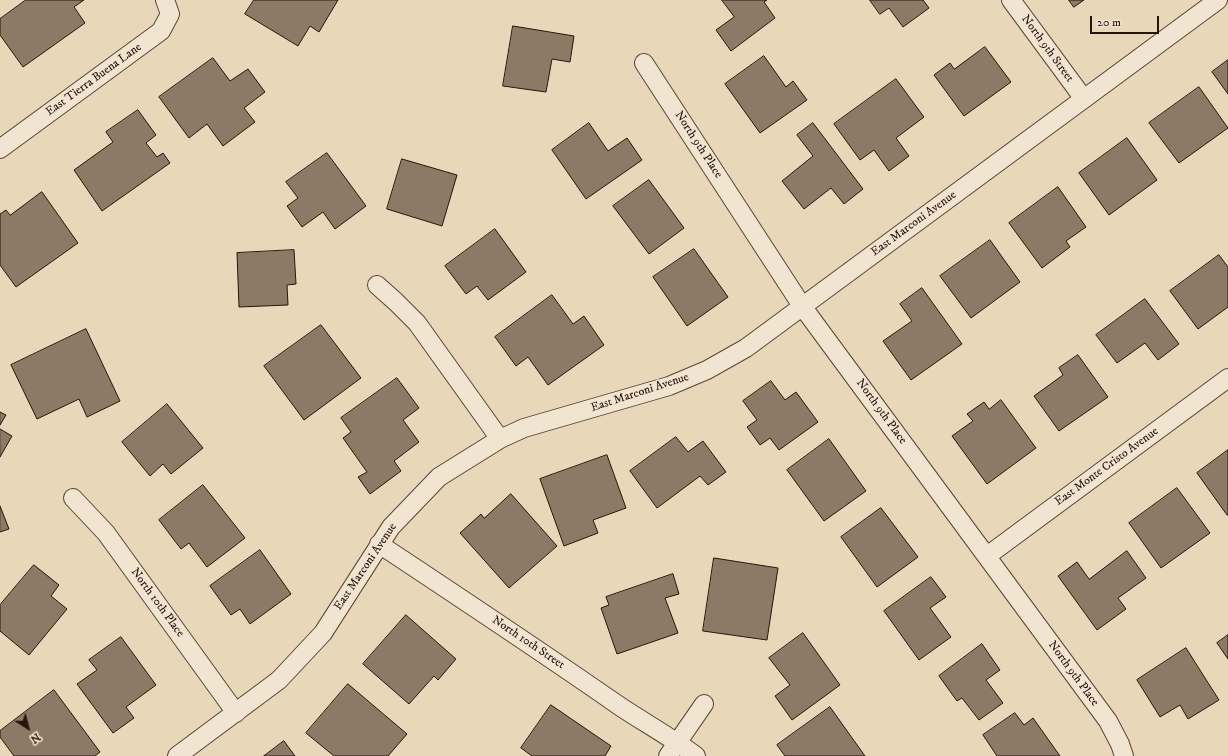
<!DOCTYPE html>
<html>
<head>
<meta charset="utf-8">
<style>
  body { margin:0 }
  #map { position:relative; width:1228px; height:756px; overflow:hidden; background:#e9d7b9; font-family:"IM FELL DW Pica",serif }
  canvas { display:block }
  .north { position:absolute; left:8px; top:708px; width:40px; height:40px; -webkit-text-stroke:3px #f1e5d2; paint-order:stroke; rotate:144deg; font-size:11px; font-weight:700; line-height:16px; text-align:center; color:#29140b }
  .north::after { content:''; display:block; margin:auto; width:14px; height:18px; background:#29140b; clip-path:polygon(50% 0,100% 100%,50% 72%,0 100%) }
  .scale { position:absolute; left:1090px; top:16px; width:69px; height:18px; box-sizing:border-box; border:2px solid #29140b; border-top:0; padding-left:5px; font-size:12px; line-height:14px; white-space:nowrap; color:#29140b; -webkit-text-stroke:3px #f1e5d2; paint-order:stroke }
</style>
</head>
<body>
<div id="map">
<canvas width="1228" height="756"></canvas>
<div class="north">N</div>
<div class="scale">20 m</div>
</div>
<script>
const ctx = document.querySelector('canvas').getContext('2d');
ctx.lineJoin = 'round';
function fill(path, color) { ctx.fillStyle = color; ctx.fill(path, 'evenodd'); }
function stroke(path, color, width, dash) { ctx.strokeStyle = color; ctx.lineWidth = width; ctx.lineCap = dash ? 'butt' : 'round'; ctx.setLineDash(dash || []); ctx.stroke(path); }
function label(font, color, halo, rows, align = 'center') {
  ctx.font = font + ' "IM FELL DW Pica",serif'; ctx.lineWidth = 3; ctx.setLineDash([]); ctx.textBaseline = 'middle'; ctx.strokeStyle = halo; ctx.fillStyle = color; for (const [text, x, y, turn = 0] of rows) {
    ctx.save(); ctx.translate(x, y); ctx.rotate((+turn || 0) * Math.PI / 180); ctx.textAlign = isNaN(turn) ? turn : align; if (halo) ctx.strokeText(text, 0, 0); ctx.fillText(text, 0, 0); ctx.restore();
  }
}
const building = new Path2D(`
  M26 0H84L74 7 85 23 23 67 0 35V19Z
  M254 0H338L319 32 310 26 298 46 245 14Z
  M722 0H767L764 2 775 18 731 51 716 30 734 17Z
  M870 0H923L929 8 903 27 889 8 880 14Z
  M1069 0H1084L1074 7Z
  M513 26 574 36 570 62 552 59 546 92 503 86Z
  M985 47 1011 82 964 116 934 75 950 63 954 69Z
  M764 56 786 87 793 81 807 100 760 133 725 84Z
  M213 58 230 81 248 69 265 92 244 108 255 122 223 146 207 124 189 138 159 97Z
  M1228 60V94L1212 72Z
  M896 79 924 117 896 138 909 156 889 171 874 150 860 160 834 124Z
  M1199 87 1228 128 1179 163 1149 123Z
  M138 110 156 135 146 143 157 157 163 153 170 163 102 211 74 170 113 142 106 132Z
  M589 123 608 151 627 138 642 160 586 199 552 150Z
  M813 123 863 189 844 204 831 188 804 209 782 181 813 156 797 135Z
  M1127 138 1157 180 1109 215 1079 173Z
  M327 153 366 206 335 229 323 212 302 227 287 206 298 198 286 182Z
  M402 159 457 175 442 226 387 209Z
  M649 180 684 228 649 254 613 206Z
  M1058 187 1086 227 1066 241 1070 247 1042 268 1009 223Z
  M42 192 78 243 16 287 0 265V214L6 210 10 215Z
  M495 229 526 272 488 300 477 286 466 294 445 266Z
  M990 240 1020 282 971 318 940 276Z
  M694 249 728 297 687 326 653 277Z
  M294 250 296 284 287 285 288 305 239 307 237 253Z
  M1219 255 1228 267V307L1198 329 1170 291Z
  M922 288 962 344 911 380 883 341 912 321 900 304Z
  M552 295 573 324 584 316 604 345 548 385 528 357 516 366 495 337Z
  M1145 299 1179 344 1158 360 1145 343 1117 363 1096 335Z
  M321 325 361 378 304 420 264 366Z
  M86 329 120 401 87 417 79 399 37 419 11 365Z
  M1078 355 1108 397 1059 431 1034 396 1063 375 1059 368Z
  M397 378 419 408 403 420 419 442 394 461 401 471 370 494 358 477 367 472 343 438 351 432 341 418Z
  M771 381 785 400 796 392 818 422 779 450 770 438 760 445 747 427 757 420 743 401Z
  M1001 400 1036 448 987 484 952 436 973 421 967 414 984 402 989 409Z
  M167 404 203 448 171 474 163 464 150 476 122 442Z
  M0 412 6 415 0 425Z
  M0 429 12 436 0 457Z
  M676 437 688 452 703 441 726 472 708 485 700 476 657 508 630 471Z
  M829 439 866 491 824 521 787 470Z
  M1228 450V515H1227L1197 473Z
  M607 455 626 508 593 520 598 533 564 546 540 479Z
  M203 485 245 538 207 567 189 543 181 549 159 520Z
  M1177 488 1210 533 1161 568 1129 523Z
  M511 494 557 546 509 588 460 533 481 514 484 518Z
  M0 506 9 529 0 532Z
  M881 508 918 557 877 587 841 537Z
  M260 550 291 594 250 624 240 609 231 615 210 586Z
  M1127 551 1146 578 1118 598 1126 609 1097 630 1058 576 1077 562 1089 579Z
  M714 558 778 568 767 640 703 631Z
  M34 565 59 585 51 596 67 609 29 655 0 631V605Z
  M673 574 679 594 665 598 678 633 617 654 601 608 609 605 606 597Z
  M931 577 946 597 930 608 951 637 919 660 884 611Z
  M406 615 456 659 438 680 434 676 409 704 363 664Z
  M803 633 840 685 792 720 775 696 790 685 769 658Z
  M1228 635V659L1217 643Z
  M121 637 156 685 126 707 134 718 113 733 77 684 97 670 89 660Z
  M982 644 1000 670 986 680 1003 703 979 720 962 698 957 701 939 676Z
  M1186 648 1219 700 1188 719 1180 705 1160 717 1137 680Z
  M348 684 407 734 388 756H334L306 733Z
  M54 690 100 752 95 756H14L0 737V731Z
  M551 705 611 746 605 756H532L521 748Z
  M830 707 865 756H785L777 745Z
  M1015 713 1024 725 1033 718 1060 756H997L983 735Z
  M284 741 295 756H264Z`);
const street = new Path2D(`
  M1011 0 1084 99
  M644 63 802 306 1108 721 1120 744 1124 756
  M0 149 161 31 170 14 165 0
  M377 285 396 302 417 323 500 439
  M73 498 106 533 236 713
  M379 544C459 597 539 650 618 705 643 722 671 737 696 756
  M987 556 1228 378
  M177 756 279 680 323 633 391 527 439 477 500 439 524 428 669 386 707 370 746 348 1218 0
  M668 756 704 704`);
const streetNames = [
  ["North 9th Street",1047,49,54],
  ["East Tierra Buena Lane",94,80,-36],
  ["North 9th Place",698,145,57],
  ["East Marconi Avenue",914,224,-36],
  ["East Marconi Avenue",640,393,-18],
  ["North 9th Place",881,412,54],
  ["East Monte Cristo Avenue",1107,467,-36],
  ["East Marconi Avenue",366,567,-56],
  ["North 10th Place",157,603,54],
  ["North 10th Street",528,643,34],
  ["North 9th Place",1073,674,54]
];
fill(building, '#8d7965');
stroke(building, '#29140b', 1);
stroke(street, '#594536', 20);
stroke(street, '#f1e5d2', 18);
label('12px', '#29140b', '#f1e5d2', streetNames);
</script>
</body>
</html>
